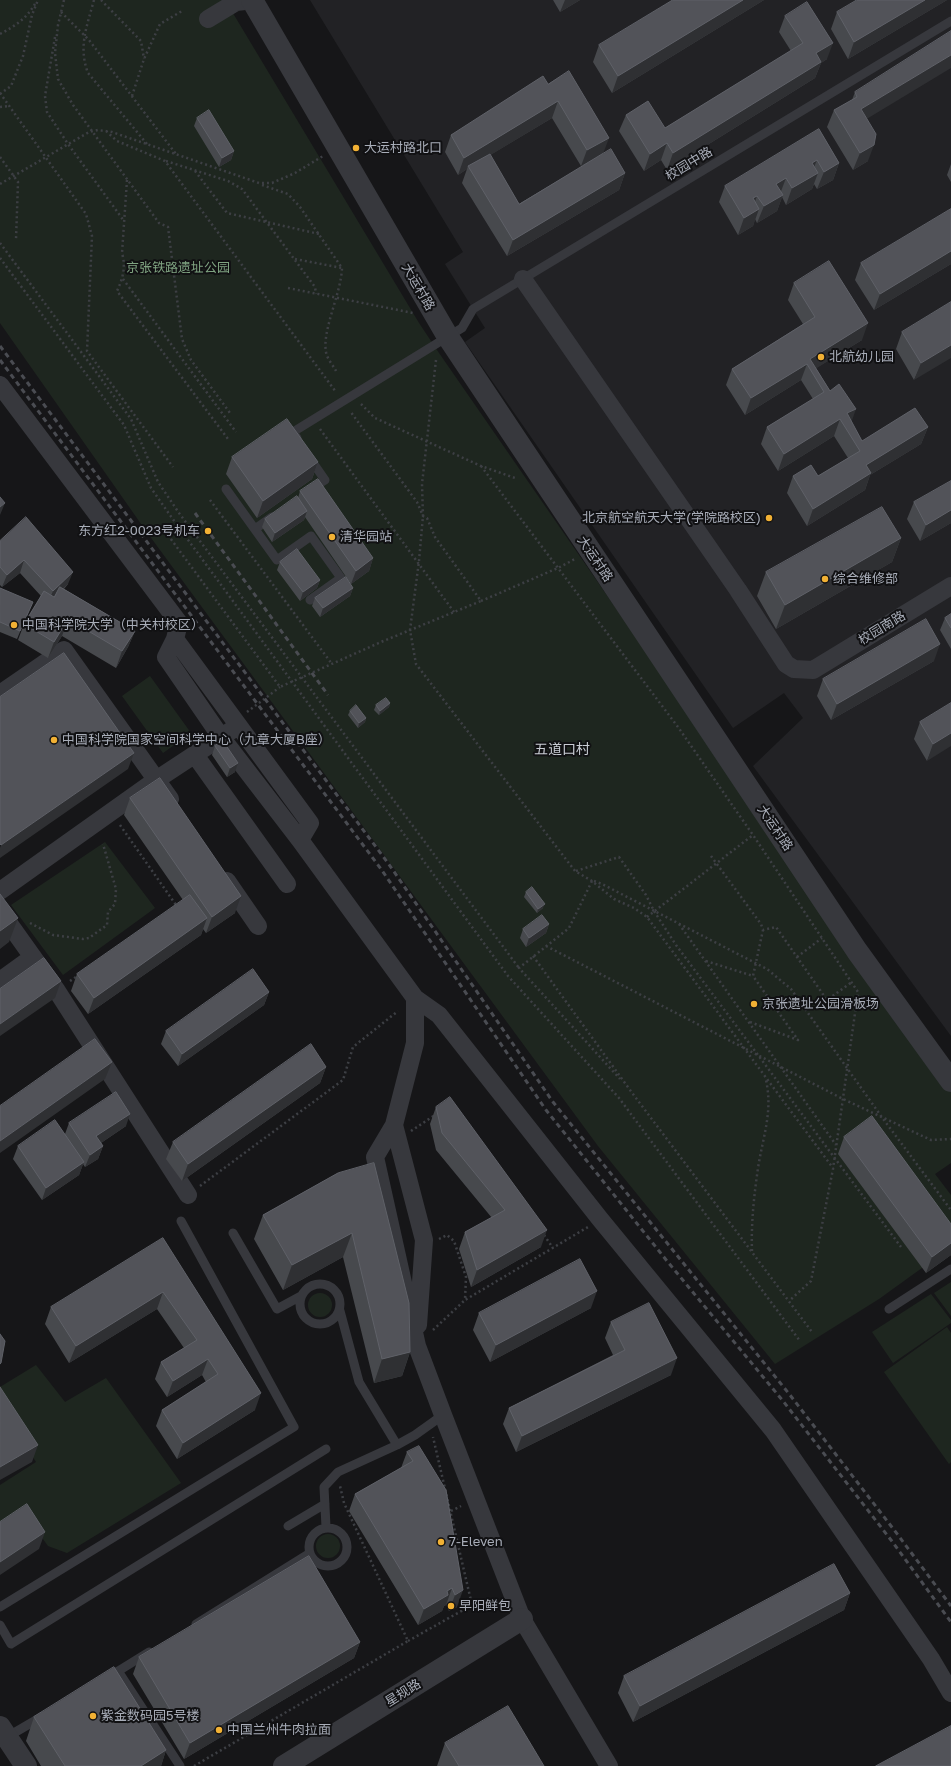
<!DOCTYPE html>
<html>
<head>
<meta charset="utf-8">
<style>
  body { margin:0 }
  canvas { display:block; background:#161618 }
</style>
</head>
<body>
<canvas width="951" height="1766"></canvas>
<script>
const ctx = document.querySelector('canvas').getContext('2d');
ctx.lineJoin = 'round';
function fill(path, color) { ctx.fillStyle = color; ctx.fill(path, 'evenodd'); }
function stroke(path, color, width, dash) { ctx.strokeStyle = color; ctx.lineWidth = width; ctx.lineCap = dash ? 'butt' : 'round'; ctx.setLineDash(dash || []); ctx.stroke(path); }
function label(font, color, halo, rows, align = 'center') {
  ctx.font = font + ' "Golos Text","Noto Sans SC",sans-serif'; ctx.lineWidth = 4; ctx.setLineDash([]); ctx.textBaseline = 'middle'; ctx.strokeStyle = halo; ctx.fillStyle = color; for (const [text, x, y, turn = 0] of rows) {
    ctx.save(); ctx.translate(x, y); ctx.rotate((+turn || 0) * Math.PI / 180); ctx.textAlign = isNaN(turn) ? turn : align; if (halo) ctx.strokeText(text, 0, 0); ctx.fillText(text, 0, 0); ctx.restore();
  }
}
const built = new Path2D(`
  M310 0H951V1036L753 766 803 718 784 693 733 728 465 342 485 328 445 264 463 252Z`);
const green = new Path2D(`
  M0 0H225L419 323 439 353 951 1092V1163L935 1174 951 1195V1247L879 1299 775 1364 598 1146 146 531 0 323Z
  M150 676 191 733 163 753 122 696Z
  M105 842 155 908 63 975 11 905Z
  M951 1282V1316L934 1293Z
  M308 1305a12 12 0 1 1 24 0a12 12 0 1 1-24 0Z
  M931 1294 951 1320V1323L893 1363 872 1332Z
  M947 1327 951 1333V1462L949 1464 884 1372Z
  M36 1365 65 1402 106 1378 181 1483 67 1553 48 1546 23 1511 0 1526V1485L36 1462 0 1404V1387Z
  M316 1546a12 12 0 1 1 24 0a12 12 0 1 1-24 0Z`);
const path = new Path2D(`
  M64 0 58 25 55 53 58 79 73 105 159 223 168 227 182 339 191 360 230 413
  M94 0C87 26 78 47 88 73L147 144
  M101 0 141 41 144 59
  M61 12 89 40 176 154
  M0 34C15 26 26 19 35 4
  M55 37 45 96 47 112 68 144 124 221
  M0 93 86 214 92 236 87 351 173 467
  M0 94 11 86 23 56 32 15 38 0
  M132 96 144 59 160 24 182 11
  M0 107 9 106
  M106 131 117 141 165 161 336 392
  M0 157 18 182 16 240
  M166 161 228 181 242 189 315 287 316 294
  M195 171 227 213 319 234
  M127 180 122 253C126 267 123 278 117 291L228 439
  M0 184 89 132 98 130 112 132 259 183H272L295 173 323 156
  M262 185 288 194 300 207 342 268C341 294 322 330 326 352 327 359 333 365 336 371
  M0 243 131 419 158 482 179 513 519 968
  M295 259 342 268
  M123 279 236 432
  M288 288 413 313
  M436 360 422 484 423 516 419 561 410 630 416 664 575 871 592 881 614 899 634 908 647 917 833 1168
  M361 404 375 418 481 466 515 478
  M320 429 454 612
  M481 466 678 727 753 835 858 992 833 1169 811 1281 789 1301
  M210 500 332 664
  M162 527 280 687 381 642 481 601 435 537 427 518 423 516 417 502 350 411
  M481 601 558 568 575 559
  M247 712 280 687
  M120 825 176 905 174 907
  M711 856 761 924 763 930 776 927 827 1000 852 982
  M576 871 619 857 646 895 654 911 676 945 901 1247
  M592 881 569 928 519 968 620 1079
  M594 881 602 884 767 969 791 989 881 1116 951 1210
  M647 917 753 835
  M30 923 53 935 83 939 89 938 107 925 108 912 115 904 116 889 103 844
  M679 924 836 1145
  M546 946 843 1099 931 1140 951 1139
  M533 956 630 1090 812 1332
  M797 957 822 938
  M706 961 753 976
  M70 981 79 975
  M750 1022 798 1040 753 976 763 930
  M411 1131 435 1115
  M200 1186 343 1080 353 1047 398 1011
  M544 1235 553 1248
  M439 1239 447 1235 454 1241 466 1277 465 1300 588 1227
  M752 1251C751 1223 754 1196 758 1168 763 1136 773 1112 766 1080
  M433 1330 465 1300
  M451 1511 461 1506
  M408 1641 472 1605 433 1437
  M194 1766 408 1641 344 1503 340 1486`);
const service = new Path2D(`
  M297 438 293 432 462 328 473 309 951 21
  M309 457 325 480 311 489
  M226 489 277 560 311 536 341 578 310 600
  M255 529 272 517
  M233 1233 277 1309 301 1296
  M300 1304a20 20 0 1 1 40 0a20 20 0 1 1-40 0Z
  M889 1309 951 1269
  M340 1311 359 1382 397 1445
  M288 1526 325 1504
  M326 1527 324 1487 338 1472 397 1445 415 1435 443 1415
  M309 1547a19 19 0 1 1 38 0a19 19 0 1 1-38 0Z
  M0 1607 294 1427 181 1221
  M196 1624 310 1553
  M0 1625 11 1644 326 1449
  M118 1671 180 1766
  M107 1678 149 1652
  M7 1737 43 1716`);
const minor = new Path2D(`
  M208 19 236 2 254 0
  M523 279 738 590 786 664 794 669 813 670 951 586
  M0 385 179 623 175 639 166 657 221 737 300 840 415 998 439 1015 600 1219 773 1430 931 1659 951 1693
  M175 639 310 823 300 840
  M0 694 64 650 170 799
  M195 755 287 884
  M227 881 258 926
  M0 891 156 780 238 726
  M0 911 57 991 188 1195
  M0 981 33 957
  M415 998V1043L394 1125 375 1157 417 1346 443 1415 522 1619 609 1766
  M394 1125 424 1240 418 1325`);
const tertiary = new Path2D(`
  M252 0 448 337 857 951 951 1081
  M0 1727 26 1766
  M284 1766 522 1619`);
const rail = new Path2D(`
  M0 346 388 863 553 1102 790 1395 898 1535 951 1606
  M0 360 381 869 546 1110 667 1261 783 1401 891 1540 951 1622
  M195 513 328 695`);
const pathBridge = new Path2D(`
  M0 258 124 425 151 488 172 518 508 976 619 1098 800 1341`);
const wall = new Path2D(`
  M553 0H580L560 12Z
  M673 0H764L612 93 593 62 599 45Z
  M947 0 848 59 831 29 837 12Z
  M785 16 827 59 821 63 815 78 667 170 661 160 644 171 619 131 626 115 665 128 791 51 779 32Z
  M548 84 603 154 625 173 619 190 507 256 462 183 467 169 458 175 445 152 451 135ZM552 118 581 166 593 160 519 204 490 155Z
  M855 92 867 119 868 161 853 170 827 127 834 110 852 100Z
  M197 118 234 151 231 160 219 167 194 126Z
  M819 129 839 163 833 180 817 189 814 184 812 189 786 205 782 197 777 211 757 223 755 219 753 226 738 235 719 202 725 186Z
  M951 164V182L947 175Z
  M951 209V264L874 310 855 280 861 263Z
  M794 283 862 340 816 368 830 391 851 421 862 441 928 427 921 444 870 475 865 490 807 526 787 493 793 476H818L848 458 834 436 778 471 761 444 767 427 813 399 801 380 745 415 726 385 732 369 803 324 788 300Z
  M951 302 914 380 896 349 902 332Z
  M232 457 318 462 312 479 257 518 226 474Z
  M951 481V523L920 541 907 519 914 502Z
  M300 491 373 558 369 571 351 584 305 517 304 520 272 542 262 527 265 519 298 498Z
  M901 538 892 562 776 629 757 596 766 572Z
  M0 541 68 584 64 589 135 631 128 647 116 668 62 636 48 658 18 640 24 624 41 596 20 573 2 587 0 585Z
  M280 562 320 580 317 588 300 601 277 570Z
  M0 588 29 610 17 639 0 632Z
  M353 588 350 596 320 617 312 606 315 598Z
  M951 614V649L940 630 945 618Z
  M934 661 831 720 817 696 823 679Z
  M390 703 389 707 379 715 374 710 376 705Z
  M951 703 927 761 914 739 920 722Z
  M350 711 366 718 365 722 358 728 348 715Z
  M215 746 235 772 227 777 212 755Z
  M130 798 235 913 206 933 203 929 201 935 88 1014 71 991 77 974 183 900 124 815Z
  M526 892 543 908 537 913 524 897Z
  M549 924 546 933 526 947 520 938 523 929Z
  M269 992 264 1005 178 1066 161 1044 166 1031Z
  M326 1067 320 1083 182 1181 166 1159 173 1142Z
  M436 1107 541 1247 471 1287 459 1249 465 1232 492 1218 436 1150 430 1124Z
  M69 1123 126 1126 101 1143 103 1146 98 1159 85 1167 83 1164 79 1175 42 1200 13 1159 18 1146 65 1134Z
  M844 1137 951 1224V1255L926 1273 838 1154Z
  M338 1173 410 1352 402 1376 374 1383 343 1257 283 1290 254 1239 263 1215Z
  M163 1238 255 1410 177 1459 156 1426 162 1410 206 1382 202 1375 167 1397 155 1379 161 1362 184 1348 157 1309 69 1363 45 1324 51 1307Z
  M591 1308 490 1362 473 1330 479 1313Z
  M611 1322 671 1375 516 1452 503 1424 509 1408 613 1355 605 1338Z
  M407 1452 446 1490 457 1607 449 1611 446 1605 444 1606 442 1611 418 1625 349 1511 355 1494 401 1468Z
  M850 1593 844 1610 633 1722 618 1693 624 1676Z
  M360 1642 354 1658 184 1759 133 1674 139 1657Z
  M34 1717 166 1750 161 1766H41L26 1741Z
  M445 1743 544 1766H437Z`);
const shadedWall = new Path2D(`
  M565 0H580L560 12Z
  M743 0H764L612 93 618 76Z
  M925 0H947L848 59 854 42Z
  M833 43 827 59 821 63 815 78 667 170 673 153 816 53Z
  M951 55V68L855 126 861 109Z
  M558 101 552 118 469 168 468 166 467 169 458 175 464 158Z
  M609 138 603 154 581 166 587 150Z
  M667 143 661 160 644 171 650 154Z
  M874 145 868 161 853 170 860 153Z
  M234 151 231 160 219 167 222 158Z
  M817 160 810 177 812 163Z
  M839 163 833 180 817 189 824 172Z
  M625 173 619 190 507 256 513 240Z
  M818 173 812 189 786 205 792 188Z
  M786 178 780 194 776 184Z
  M783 195 777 211 757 223 764 206Z
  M757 196 751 213 753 198Z
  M759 209 753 226 738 235 744 218Z
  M951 251V264L874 310 880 294Z
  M868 323 862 340 812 371 810 359Z
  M951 345V358L914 380 921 363Z
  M807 364 801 380 745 415 751 398Z
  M856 409 850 426 847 413Z
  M840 419 834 436 778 471 784 454Z
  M928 427 921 444 870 475 865 490 807 526 813 509 866 465Z
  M318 462 312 479 257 518 263 501Z
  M5 503 0 515V516V507Z
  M951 510V523L920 541 926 525Z
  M307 511 304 520 272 542 275 533Z
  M901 538 892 562 776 629 785 605Z
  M373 558 369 571 351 584 356 571Z
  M24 560 20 573 2 587 7 575Z
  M73 572 68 584 48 603 53 591Z
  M320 580 317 588 300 601 303 592Z
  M353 588 350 596 320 617 323 608Z
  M68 619 62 636 48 658 54 642Z
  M135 631 128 647 116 668 122 651Z
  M940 644 934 661 831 720 837 704Z
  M390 703 389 707 379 715 380 711Z
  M366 718 365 722 358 728 359 723Z
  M951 733V746L927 761 933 744Z
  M134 753 128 769 0 858V848L1 845Z
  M238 763 235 772 227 777 230 768Z
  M241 896 235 913 206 933 212 917Z
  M545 904 543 908 537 913 538 909Z
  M18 918 9 942 0 949V931Z
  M207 918 201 935 88 1014 94 998Z
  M549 924 546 933 526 947 529 938Z
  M61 981 55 998 0 1036V1024Z
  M269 992 264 1005 178 1066 182 1054Z
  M112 1062 105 1079 0 1153V1141Z
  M326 1067 320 1083 182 1181 188 1164Z
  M130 1114 126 1126 92 1149 96 1136Z
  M103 1146 98 1159 85 1167 90 1155Z
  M84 1162 79 1175 42 1200 46 1188Z
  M547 1230 541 1247 471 1287 477 1270Z
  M352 1233 343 1257 283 1290 292 1265Z
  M951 1243V1255L926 1273 932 1257Z
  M597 1291 591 1308 490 1362 496 1345Z
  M163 1292 157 1309 69 1363 76 1346Z
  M410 1352 402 1376 374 1383 382 1359Z
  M677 1358 671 1375 516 1452 522 1436Z
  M208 1359 202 1375 167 1397 173 1381Z
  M261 1393 255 1410 177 1459 183 1443Z
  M38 1445 32 1462 0 1480V1467Z
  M45 1532 39 1549 0 1575V1562Z
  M452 1588 446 1605 444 1606 442 1611 418 1625 424 1609 447 1591Z
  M463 1590 457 1607 449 1611 455 1595Z
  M850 1593 844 1610 633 1722 640 1706Z
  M360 1642 354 1658 184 1759 190 1743Z
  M166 1750 161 1766H141Z`);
const building = new Path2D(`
  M673 0H743L618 76 599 45Z
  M857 0H925L854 42 837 12Z
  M807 2 833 43 816 53 821 62 673 153 667 143 650 154 626 115 648 101 665 128 803 43 785 16Z
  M951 31V55L861 109 876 134 874 145 860 153 834 110 857 97 855 92Z
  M569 71 609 138 587 150 558 101 464 158 451 135 543 76 548 84Z
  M209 110 234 151 222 158 197 118Z
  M819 129 839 163 824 172 817 160 812 163 818 173 792 188 786 178 776 184 783 195 764 206 757 196 753 198 759 209 744 218 725 186Z
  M611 149 625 173 513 240 468 166 490 154 519 204Z
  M951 209V251L880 294 861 263Z
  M829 261 868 323 810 359 830 391 839 384 856 409 847 413 862 441 915 408 928 427 866 465 871 473 813 509 793 476 811 465 818 476 860 451 840 419 784 454 767 427 824 392 807 364 751 398 732 369 815 317 794 283Z
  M951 302V345L921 363 902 332Z
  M287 419 318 462 263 501 232 457Z
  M318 479 373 558 356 571 300 491Z
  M951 481V510L926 525 914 502Z
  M297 496 307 511 275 533 265 519Z
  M0 497 5 503 0 507Z
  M882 507 901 538 785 605 766 572Z
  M26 517 73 572 53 591 24 560 7 575 0 567V541Z
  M297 549 320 580 303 592 280 562Z
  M346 577 353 588 323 608 315 598Z
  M60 587 135 631 122 651 68 619 54 642 24 624 44 591 54 597Z
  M0 588 33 602 20 631 0 622Z
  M951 614V628L945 618Z
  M926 619 940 644 837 704 823 679Z
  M64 653 134 753 1 845 0 844V697Z
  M386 698 390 703 380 711 376 705Z
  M951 703V733L933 744 920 722Z
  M356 705 366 718 359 723 350 711Z
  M223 741 238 763 230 768 215 746Z
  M160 778 241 896 212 917 130 798Z
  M532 887 545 904 538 909 526 892Z
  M0 894 18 918 0 931Z
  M190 895 207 918 94 998 77 974Z
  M542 915 549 924 529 938 523 929Z
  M44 958 61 981 0 1024V989Z
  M253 969 269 992 182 1054 166 1031Z
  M95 1039 112 1062 0 1141V1106Z
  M311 1044 326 1067 188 1164 173 1142Z
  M116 1092 130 1114 96 1136 103 1146 90 1155 69 1123Z
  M450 1097 547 1230 477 1270 465 1232 505 1210 442 1133 436 1107Z
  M872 1116 951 1224V1243L932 1257 844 1137Z
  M55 1120 84 1162 46 1188 18 1146Z
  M374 1163 409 1303 410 1352 382 1359 352 1233 292 1265 263 1215 338 1173Z
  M163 1238 261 1393 183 1443 162 1410 218 1374 208 1359 173 1381 161 1362 197 1340 163 1292 76 1346 51 1307Z
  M580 1259 597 1291 496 1345 479 1313Z
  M649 1303 677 1358 522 1436 509 1408 625 1350 611 1322Z
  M0 1334 5 1341 1 1363 0 1364Z
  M0 1387 38 1445 0 1467Z
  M419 1446 446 1490 463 1590 455 1595 452 1588 447 1591 448 1595 424 1609 355 1494 413 1461 407 1452Z
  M27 1504 45 1532 0 1562V1522Z
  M309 1556 360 1642 190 1743 139 1657Z
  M834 1564 850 1593 640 1706 624 1676Z
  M114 1667 166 1750 141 1766H65L34 1717Z
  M508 1706 544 1766H459L445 1743Z
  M951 1726V1766H876Z`);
const markers = [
  [356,148,4,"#f2b134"],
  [821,357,4,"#f2b134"],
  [769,518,4,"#f2b134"],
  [208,531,4,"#f2b134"],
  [332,537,4,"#f2b134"],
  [825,579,4,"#f2b134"],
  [14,625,4,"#f2b134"],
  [54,740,4,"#f2b134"],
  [754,1004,4,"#f2b134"],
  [441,1542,4,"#f2b134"],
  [451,1606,4,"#f2b134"],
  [93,1716,4,"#f2b134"],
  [219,1730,4,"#f2b134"]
];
const poiNames = [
  ["大运村路北口",364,148],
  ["北航幼儿园",829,357],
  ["北京航空航天大学(学院路校区)",761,518,"right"],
  ["东方红2-0023号机车",200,531,"right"],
  ["清华园站",340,537],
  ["综合维修部",833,579],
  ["中国科学院大学（中关村校区）",22,625],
  ["中国科学院国家空间科学中心（九章大厦B座）",62,740],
  ["京张遗址公园滑板场",762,1004],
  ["7-Eleven",449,1542],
  ["早阳鲜包",459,1606],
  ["紫金数码园5号楼",101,1716],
  ["中国兰州牛肉拉面",227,1730]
];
const streetNames = [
  ["校园中路",689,164,-31],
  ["大运村路",418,287,60],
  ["大运村路",595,559,56],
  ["校园南路",882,628,-31],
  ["大运村路",775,828,56],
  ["星规路",403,1693,-32]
];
const parkNames = [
  ["京张铁路遗址公园",178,268]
];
const neighbourhoodNames = [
  ["五道口村",562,750]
];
fill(built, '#222225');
fill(green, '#1e261f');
stroke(path, '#3d3f44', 2.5, [2, 3]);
stroke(service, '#37383d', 9);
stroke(minor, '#37383d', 18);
stroke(tertiary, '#37383d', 22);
stroke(rail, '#4a4c52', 3, [5, 4]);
stroke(pathBridge, '#3d3f44', 2.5, [2, 3]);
fill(wall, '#47494d');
fill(shadedWall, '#2f3033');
fill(building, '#525359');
stroke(building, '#5f6168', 1);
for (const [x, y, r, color] of markers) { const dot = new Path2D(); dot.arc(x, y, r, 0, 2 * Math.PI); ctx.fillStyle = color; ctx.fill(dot); stroke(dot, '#111113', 1.5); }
label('13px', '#a8adb8', '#111113', poiNames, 'left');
label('13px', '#a8adb8', '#111113', streetNames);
label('13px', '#7fa381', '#111113', parkNames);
label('14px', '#c9ccd4', '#111113', neighbourhoodNames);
</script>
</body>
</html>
